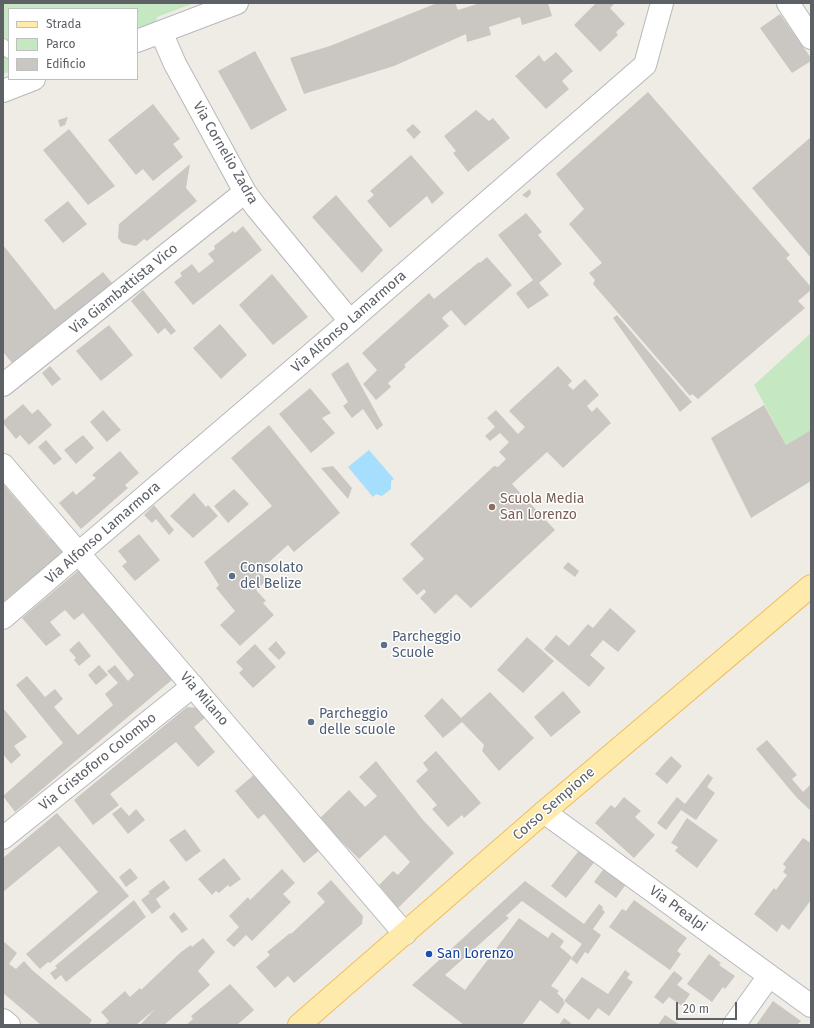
<!DOCTYPE html>
<html>
<head>
<meta charset="utf-8">
<style>
  body { margin:0 }
  #map { position:relative; width:814px; height:1028px; overflow:hidden; background:#efece5; font-family:"Fira Sans",sans-serif }
  canvas { display:block }
  .frame { position:absolute; inset:0; border:4px solid #5d6166; pointer-events:none }
  .legend { position:absolute; left:8px; top:8px; width:130px; height:72px; box-sizing:border-box; background:#fff; border:1px solid #bec0c2; margin:0; padding:5px 7px; list-style:none; font-size:12px; color:#5d6166 }
  .legend li { display:flex; align-items:center; gap:8px; height:20px }
  .legend b { width:20px; border:1px solid #bec0c2 }
  .scale { position:absolute; left:676px; top:1002px; width:61px; height:18px; box-sizing:border-box; border:2px solid #5d6166; border-top:0; padding-left:5px; font-size:12px; line-height:14px; white-space:nowrap; color:#5d6166; -webkit-text-stroke:3px #fff; paint-order:stroke }
</style>
</head>
<body>
<div id="map">
<canvas width="814" height="1028"></canvas>
<div class="frame"></div>
<ul class="legend">
<li><b style="height:5px;background:#feebab"></b>Strada</li>
<li><b style="height:11px;background:#c5e7c2"></b>Parco</li>
<li><b style="height:11px;background:#cac7c2"></b>Edificio</li>
</ul>
<div class="scale">20 m</div>
</div>
<script>
const ctx = document.querySelector('canvas').getContext('2d');
ctx.lineJoin = 'round';
function fill(path, color) { ctx.fillStyle = color; ctx.fill(path, 'evenodd'); }
function stroke(path, color, width, dash) { ctx.strokeStyle = color; ctx.lineWidth = width; ctx.lineCap = dash ? 'butt' : 'round'; ctx.setLineDash(dash || []); ctx.stroke(path); }
function label(font, color, halo, rows, align = 'center') {
  ctx.font = font + ' "Fira Sans",sans-serif'; ctx.lineWidth = 3; ctx.setLineDash([]); ctx.textBaseline = 'middle'; ctx.strokeStyle = halo; ctx.fillStyle = color; for (const [text, x, y, turn = 0] of rows) {
    ctx.save(); ctx.translate(x, y); ctx.rotate((+turn || 0) * Math.PI / 180); ctx.textAlign = isNaN(turn) ? turn : align; if (halo) ctx.strokeText(text, 0, 0); ctx.fillText(text, 0, 0); ctx.restore();
  }
}
const green = new Path2D(`
  M3 3H194L157 17 156 22 137 29V9H9V72L3 74Z
  M811 333V430L786 445 754 385Z`);
const water = new Path2D(`
  M369 450 394 479 391 481V489L382 496 376 494 373 497 348 467Z`);
const building = new Path2D(`
  M437 3H455L458 10 480 3H548L552 16 522 25 520 17 489 27 491 35 467 42 466 34 394 66 304 94 290 58 330 46Z
  M596 3H615L610 8 625 24 616 32 618 35 600 52 574 25Z
  M780 14 811 58V61L792 73 760 28Z
  M255 51 287 110 251 130 218 71Z
  M556 52 573 71 562 81 569 89 546 109 515 76 539 55 544 62Z
  M648 92 790 255 786 258 811 287V290L798 301 805 308 698 399 692 394 690 396 593 284 595 280 589 273 602 263 569 224 584 209 556 174Z
  M153 104 180 139 173 144 183 157 153 181 143 169 136 175 108 140Z
  M476 110 489 121 493 118 510 138 468 172 453 153 456 151 444 136Z
  M68 117 65 125 60 127 58 120Z
  M413 124 421 132 414 139 406 130Z
  M69 129 115 186 88 205 43 150Z
  M811 137V258L752 188Z
  M411 155 444 193 432 204 427 196 390 228 367 201 374 195 370 191Z
  M190 164 186 188 197 201 147 241 144 239 136 246 122 243 118 238 119 224Z
  M530 189 531 194 527 198 522 195Z
  M336 195 383 250 362 273 312 217Z
  M68 201 87 224 63 243 44 220Z
  M526 213 542 232 538 235 562 264 539 283 549 295 528 309 516 293 533 280 498 235Z
  M243 226 262 250 193 305 174 282 182 276 180 273 192 264 199 273 214 261 208 254 215 249 214 246 233 231 235 233Z
  M3 245 55 310 103 272 113 284 12 363 3 352Z
  M487 257 512 285 465 326 451 310 442 318 449 326 404 365 406 367 388 383 391 387 376 400 363 384 377 370 362 353 429 293 434 299 479 262 480 263Z
  M272 274 308 317 273 345 239 305Z
  M143 290 176 331 171 335 165 328 158 334 131 301Z
  M617 315 692 402 680 412 613 318Z
  M220 324 247 355 221 379 193 348Z
  M109 325 133 355 101 381 76 351Z
  M348 362 383 425 377 430 363 409 352 418 343 406 348 402 331 374Z
  M50 366 61 379 52 386 42 373Z
  M558 366 572 381 568 385 573 390 585 379 599 395 587 406 592 412 597 407 611 423 563 468 547 452 512 484 555 530 471 608 456 594 435 614 420 598 426 592 424 589 417 595 402 579 424 559 410 544 494 466 498 467 506 459 499 452 509 442 500 433 490 441 485 436 495 427 487 418 496 410 518 434 525 427 509 411Z
  M310 388 331 413 322 418 335 433 311 453 279 414Z
  M23 404 32 414 38 409 52 425 29 445 20 435 16 439 3 423V421Z
  M764 405 786 445 811 430V481L751 518 711 438Z
  M103 410 121 430 107 442 90 422Z
  M269 425 340 513 294 552 288 545 259 571 267 580 256 590 266 601 263 603 274 615 240 646 220 625 235 611 216 588 219 585 204 562 272 506 231 458Z
  M83 435 94 448 76 464 64 450Z
  M46 440 62 459 54 465 38 447Z
  M120 451 139 473 125 485 128 488 81 529 59 503 73 491 76 495 96 478 92 475Z
  M333 466 352 488 348 499 321 468Z
  M3 484 50 539 51 537 63 552 3 602Z
  M234 489 249 504 228 523 214 506Z
  M194 493 206 507 208 505 218 516 193 538 170 516Z
  M154 505 174 530 169 535 156 519 152 523 144 515Z
  M139 534 160 560 135 581 122 566 127 562 118 551Z
  M568 562 579 571 575 577 563 568Z
  M80 569 173 679 15 812 3 796 63 743 16 685 27 676 45 697 55 689 63 699 54 707 78 735 113 705 105 694 118 683 107 671 115 665 128 681 134 675 83 613 74 620 65 610 50 622 61 635 46 646 22 618Z
  M610 608 636 631 618 652 603 640 590 655 605 668 589 687 544 649 556 635 569 646 588 624 593 628Z
  M527 637 554 661 523 693 497 670Z
  M79 641 91 656 79 666 74 660 76 658 69 650Z
  M276 641 286 653 279 660 268 649Z
  M255 644 276 667 253 688 239 673 243 669 236 662Z
  M99 665 108 675 96 685 88 675Z
  M563 691 581 712 551 737 534 717Z
  M490 692 534 738 499 771 482 751 484 745 462 722 443 738 424 716 442 698 461 718Z
  M187 707 201 708 207 716 194 727 215 752 198 767 176 742 110 794 119 805 93 825 74 800Z
  M3 708 27 737 14 746 21 755 11 764 3 754Z
  M767 740 797 775 792 779 803 792 811 784V811L797 798 756 749Z
  M436 751 481 803 464 818 462 815 448 827 432 809 437 805 416 781 428 770 423 763Z
  M671 756 682 766 667 784 655 774Z
  M376 761 423 820 454 853 398 908 379 885 393 871 398 875 410 862 385 835 359 859 319 819 349 790 365 807 377 796 359 777Z
  M256 773 321 849 304 863 264 814 258 819 235 791Z
  M708 774 713 778 707 787 715 793 696 820 681 810 666 830 657 823 677 797 685 804Z
  M624 797 641 811 635 817 655 835 634 858 595 823 611 805 615 808Z
  M121 807 129 816 136 809 145 820 128 834 112 814Z
  M57 813 129 896 50 963 48 962 40 969 26 954 98 892 59 846 3 892V858Z
  M687 818 718 840 697 868 675 851 678 847 671 843Z
  M185 829 201 851 186 862 169 840Z
  M803 838 811 843V900L789 930 782 924 777 932 754 914 774 888 776 890 787 875 783 872 786 867 783 864Z
  M581 848 596 860 566 898 551 886Z
  M224 858 241 879 230 887 228 885 219 893 216 891 212 895 198 879Z
  M605 867 627 883 616 898 594 882Z
  M130 868 138 878 126 887 119 877Z
  M282 869 295 883 283 894 291 902 252 941 246 935 234 947 226 940 239 927 229 916 248 897 250 900Z
  M164 880 170 888 156 899 161 907 152 914 141 900 150 893 148 892Z
  M331 880 363 916 362 924 294 983 288 976 275 988 256 967 270 955 267 952 290 933 291 934 325 902 317 893Z
  M525 881 584 924 599 904 603 907 602 909 605 912 593 929 601 935 588 954 585 952 577 964 571 959 582 944 522 901 506 916 509 918 445 975 465 990 519 918 548 938 552 932 564 941 560 947 572 957 551 986 559 991 557 993 564 1000 563 1001 565 1003 558 1014 540 1000 522 1025H464L412 985Z
  M134 900 146 917 66 982 61 975 55 980 50 973 57 968 55 966Z
  M634 900 687 938 677 951 681 954 670 970 609 927 622 909 626 911Z
  M174 912 188 929 182 933 169 917Z
  M203 938 215 952 198 971 210 985 164 1025H140L155 1009 136 1025H104L109 1021 101 1012 125 991 130 997 140 988 141 990 181 952 191 945 192 947Z
  M3 941 17 953 9 964 16 969 24 961 32 970 92 1020 89 1025H41L3 993Z
  M709 954 721 963 719 965 735 976 725 989 723 987 712 1002 687 984Z
  M625 970 630 974 627 978 633 982 609 1016 598 1008 589 1020 564 1001 582 977 608 994Z
  M674 971 683 978 677 985 690 994 682 1006 669 997 663 1004 654 997Z
  M230 984 254 1010 237 1025H186L193 1019 191 1016Z
  M773 1001 801 1021 797 1025H756Z
  M665 1015 680 1025H658Z
  M564 1018 571 1023 570 1025H559Z`);
const lane = new Path2D(`
  M3 45 9 52`);
const street = new Path2D(`
  M161 32 175 64 245 192 256 207 350 321
  M137 41 237 3
  M3 91 34 79
  M3 385 245 192
  M3 465 405 934
  M3 618 350 321 645 65 662 3
  M544 812 811 1006
  M3 838 193 686
  M3 1020 9 1025
  M734 1025 769 976`);
const secondary = new Path2D(`
  M788 3 811 38`);
const primary = new Path2D(`
  M299 1025 544 812 811 586`);
const markers = [
  [492,507,4,"#8d6e63"],
  [232,576,4,"#5c6f8a"],
  [384,645,4,"#5c6f8a"],
  [311,722,4,"#5c6f8a"],
  [429,954,4,"#1a4fb4"]
];
const streetNames = [
  ["Via Cornelio Zadra",225,153,60],
  ["Via Giambattista Vico",124,289,-39],
  ["Via Alfonso Lamarmora",349,322,-41],
  ["Via Alfonso Lamarmora",103,533,-41],
  ["Via Milano",204,699,49],
  ["Via Cristoforo Colombo",98,762,-39],
  ["Corso Sempione",554,804,-41],
  ["Via Prealpi",678,909,36]
];
const educationNames = [
  ["Scuola Media",500,499],
  ["San Lorenzo",500,515]
];
const serviceNames = [
  ["Consolato",240,568],
  ["del Belize",240,584],
  ["Parcheggio",392,637],
  ["Scuole",392,653],
  ["Parcheggio",319,714],
  ["delle scuole",319,730]
];
const transitNames = [
  ["San Lorenzo",437,954]
];
fill(green, '#c5e7c2');
fill(water, '#a6defe');
fill(building, '#cac7c2');
stroke(lane, '#b6b8bc', 14);
stroke(street, '#b6b8bc', 24);
stroke(secondary, '#b7babf', 24);
stroke(primary, '#f1bd5d', 24);
stroke(lane, '#fff', 12);
stroke(street, '#fff', 22);
stroke(secondary, '#fff', 22);
stroke(primary, '#feebab', 22);
for (const [x, y, r, color] of markers) { const dot = new Path2D(); dot.arc(x, y, r, 0, 2 * Math.PI); ctx.fillStyle = color; ctx.fill(dot); stroke(dot, '#fff', 1.5); }
label('14px', '#5d6166', '#fff', streetNames);
label('14px', '#785e54', '#fff', educationNames, 'left');
label('14px', '#4e5e75', '#fff', serviceNames, 'left');
label('14px', '#164399', '#fff', transitNames, 'left');
</script>
</body>
</html>
